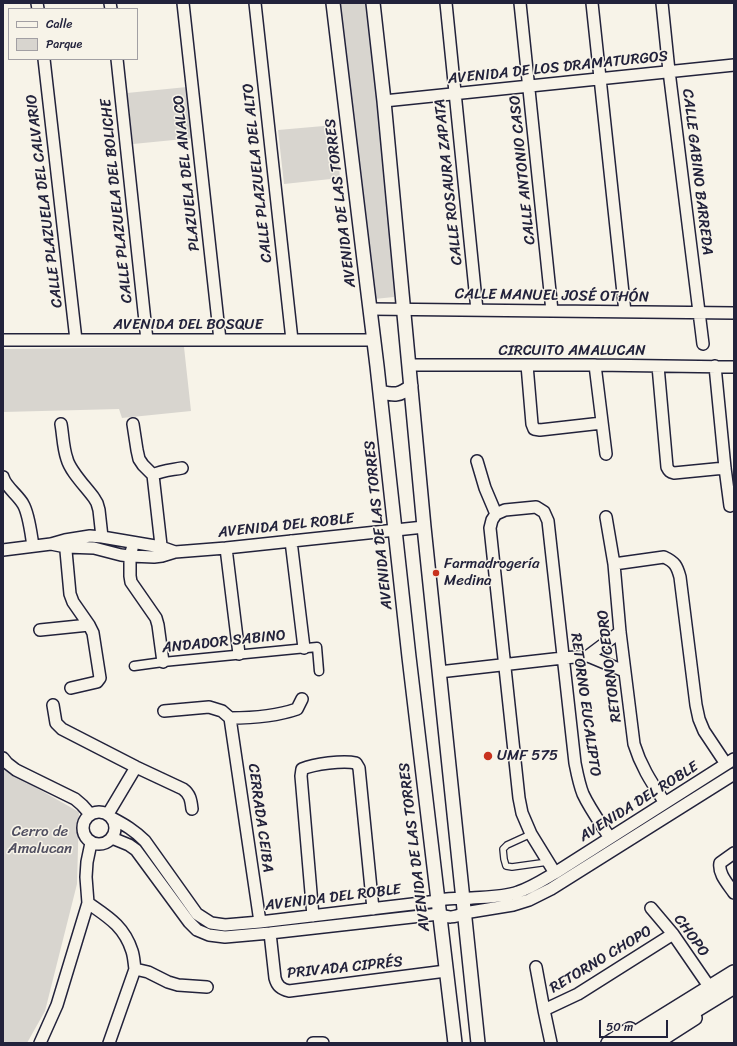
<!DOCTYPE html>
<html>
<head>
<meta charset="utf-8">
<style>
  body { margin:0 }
  #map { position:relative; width:737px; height:1046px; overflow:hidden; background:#f7f3e8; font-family:Sriracha,sans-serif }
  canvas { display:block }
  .frame { position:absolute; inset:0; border:4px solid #22223b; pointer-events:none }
  .legend { position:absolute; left:8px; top:8px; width:130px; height:52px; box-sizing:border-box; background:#f7f3e8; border:1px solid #a29fa3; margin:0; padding:5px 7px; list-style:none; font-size:12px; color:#22223b }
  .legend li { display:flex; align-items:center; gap:8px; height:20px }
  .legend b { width:20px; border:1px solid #a29fa3 }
  .scale { position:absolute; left:599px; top:1020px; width:69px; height:18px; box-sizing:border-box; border:2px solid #22223b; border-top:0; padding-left:5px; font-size:12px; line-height:14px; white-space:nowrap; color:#22223b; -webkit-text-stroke:3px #f7f3e8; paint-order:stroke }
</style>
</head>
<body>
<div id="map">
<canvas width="737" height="1046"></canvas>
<div class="frame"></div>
<ul class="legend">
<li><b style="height:5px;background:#f7f3e8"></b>Calle</li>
<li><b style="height:11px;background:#d8d5cf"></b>Parque</li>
</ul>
<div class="scale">50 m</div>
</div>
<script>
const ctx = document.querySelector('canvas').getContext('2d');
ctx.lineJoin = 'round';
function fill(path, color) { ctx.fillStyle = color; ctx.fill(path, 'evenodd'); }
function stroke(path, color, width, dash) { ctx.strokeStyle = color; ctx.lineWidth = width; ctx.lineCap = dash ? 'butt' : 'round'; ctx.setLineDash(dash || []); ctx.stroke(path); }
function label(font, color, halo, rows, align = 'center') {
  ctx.font = font + ' Sriracha,sans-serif'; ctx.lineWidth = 3; ctx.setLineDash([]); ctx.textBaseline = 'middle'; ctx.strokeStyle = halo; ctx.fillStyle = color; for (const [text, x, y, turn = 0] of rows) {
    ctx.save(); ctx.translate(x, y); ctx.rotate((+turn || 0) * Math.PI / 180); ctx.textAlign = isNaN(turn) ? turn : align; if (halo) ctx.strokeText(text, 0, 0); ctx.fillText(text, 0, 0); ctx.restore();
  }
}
const green = new Path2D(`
  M339 3H367L377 106 397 275 394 285V297L374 299Z
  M187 87 194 138 133 144 127 93Z
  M335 125 340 178 284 184 278 130Z
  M184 347 191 411 122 418 119 409 3 412V349Z
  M3 769 79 812 77 884 45 1011 27 1043H3Z`);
const service = new Path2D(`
  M531 834 507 845 503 849 504 859 506 866 512 867 548 862`);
const pedestrian = new Path2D(`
  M134 666 163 662 317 647 319 671`);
const minor = new Path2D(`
  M37 3 38 9
  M110 3 111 9
  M183 3 220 340
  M255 3 292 340
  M446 3 477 310
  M520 3 552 311
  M592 3 625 312
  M662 3 669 71 703 344
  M44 59 76 340
  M117 59 147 340
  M384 101 734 65
  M370 309 734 313
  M3 340H374
  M409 365H595L734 367
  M527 365 532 424 534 429 540 430 602 423
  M595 365 606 454
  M658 366 667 467C669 471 670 472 674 473L725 468
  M715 366 725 468 730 506
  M61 424C63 435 63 448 67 459 70 471 86 487 94 498L97 503 99 510 102 537
  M133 424 137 450 139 459 143 465 153 475 162 554
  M477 461 485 488 496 514
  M153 475C162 470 172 470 182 468
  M3 477C5 486 18 495 23 504 29 514 31 534 33 546
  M606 517 614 564 620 632 634 744C641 767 652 783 665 803
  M65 540 70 594 73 602 89 625 93 633 100 678 97 682 71 688
  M291 541 304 648
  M51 544 66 547 94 548 121 555 130 556 154 557 162 556 175 552 226 548 424 527
  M226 548 239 654
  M132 549 130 556V576L131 582 156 618 158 625 163 662
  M3 550 51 544 65 540 90 536 102 537 161 547 175 552
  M614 564 664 557C675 562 677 566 680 577L696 705 699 719 704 731 726 764
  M40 630 89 625
  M588 656 620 632
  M439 672 563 658 588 656 624 671
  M53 705 56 723 62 729 136 767 183 789C190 794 191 800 192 809
  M164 711 209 707 222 711 230 718C252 718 277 716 297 709L302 699
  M230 718 260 922
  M3 758 7 763 16 770 75 799 82 805 90 814
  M83 828a16 16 0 1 1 32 0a16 16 0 1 1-32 0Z
  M108 814 136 767
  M112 818C125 825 134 830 145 841L197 914 211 923 225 925 260 922 438 901C449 896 460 900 472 898 487 897 504 897 518 892 531 888 543 880 555 873L734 759
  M112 838 129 845 136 850 189 922 197 930 209 935 225 937 270 933 439 914C448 918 454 918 464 913L513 905 529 900 551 889 734 774
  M734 853 720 863C718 874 728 884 734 893
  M555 873 531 834 522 813 519 798 490 528 492 520 496 514 505 510 536 507 544 512 548 521 575 763C577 773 579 784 583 794 590 809 601 824 610 838
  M88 903C108 917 124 926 132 951 134 957 134 963 135 969L148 972 168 982 178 985 207 987
  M651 908 673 934 706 982
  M313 916 301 776 302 769C314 764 343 760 356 763L359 768 373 909
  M270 933 275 978C277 986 281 989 289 991L446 971
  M536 967 544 1010 551 1043
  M544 1010 578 994 673 934
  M40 1043 57 1005 88 903 86 877 87 862 91 843
  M109 1043 135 969
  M313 1043H323`);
const tertiary = new Path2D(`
  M333 3 367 285 377 366 409 657 455 1043
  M373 3 384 101 424 527 478 1043
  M380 392C394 395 400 396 411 386
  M608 1043 630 1029
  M656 1043 695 1018`);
const secondary = new Path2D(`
  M621 1043 734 973
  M641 1043 734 986`);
const markers = [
  [436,573,4,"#c8321e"],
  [488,756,5,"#c8321e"]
];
const streetNames = [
  ["AVENIDA DE LOS DRAMATURGOS",558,68,-6],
  ["CALLE ANTONIO CASO",523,170,-96],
  ["CALLE GABINO BARREDA",697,172,83],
  ["PLAZUELA DEL ANALCO",187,173,-96],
  ["CALLE PLAZUELA DEL ALTO",258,173,-96],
  ["CALLE ROSAURA ZAPATA",449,182,-96],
  ["CALLE PLAZUELA DEL CALVARIO",45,201,-97],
  ["CALLE PLAZUELA DEL BOLICHE",117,201,-96],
  ["AVENIDA DE LAS TORRES",341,203,-97],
  ["CALLE MANUEL JOSÉ OTHÓN",552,296,1],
  ["AVENIDA DEL BOSQUE",188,325],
  ["CIRCUITO AMALUCAN",572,351],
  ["AVENIDA DE LAS TORRES",379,525,-96],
  ["AVENIDA DEL ROBLE",286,526,-6],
  ["ANDADOR SABINO",224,642,-6],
  ["RETORNO CEDRO",610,666,-97],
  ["RETORNO EUCALIPTO",585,705,82],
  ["AVENIDA DEL ROBLE",639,802,-32],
  ["CERRADA CEIBA",260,818,82],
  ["AVENIDA DE LAS TORRES",415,847,-97],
  ["AVENIDA DEL ROBLE",333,898,-7],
  ["CHOPO",691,936,54],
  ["RETORNO CHOPO",601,960,-31],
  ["PRIVADA CIPRÉS",345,968,-6]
];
const poiNames = [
  ["Farmadrogería",444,564],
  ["Medina",444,581],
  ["UMF 575",497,756]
];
const parkNames = [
  ["Cerro de",40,832],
  ["Amalucan",40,849]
];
fill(green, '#d8d5cf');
stroke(service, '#22223b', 8);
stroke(pedestrian, '#22223b', 11);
stroke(minor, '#22223b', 14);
stroke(tertiary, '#22223b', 16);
stroke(secondary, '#22223b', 18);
stroke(service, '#f7f3e8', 5.5);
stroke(pedestrian, '#f7f3e8', 8);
stroke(minor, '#f7f3e8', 11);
stroke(tertiary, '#f7f3e8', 13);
stroke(secondary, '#f7f3e8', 15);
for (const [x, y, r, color] of markers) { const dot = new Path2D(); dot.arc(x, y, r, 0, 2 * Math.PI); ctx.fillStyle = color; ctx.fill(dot); stroke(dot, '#f7f3e8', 1.5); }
label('15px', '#22223b', '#f7f3e8', streetNames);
label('15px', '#22223b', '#f7f3e8', poiNames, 'left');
label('15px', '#504f60', '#f7f3e8', parkNames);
</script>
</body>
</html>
